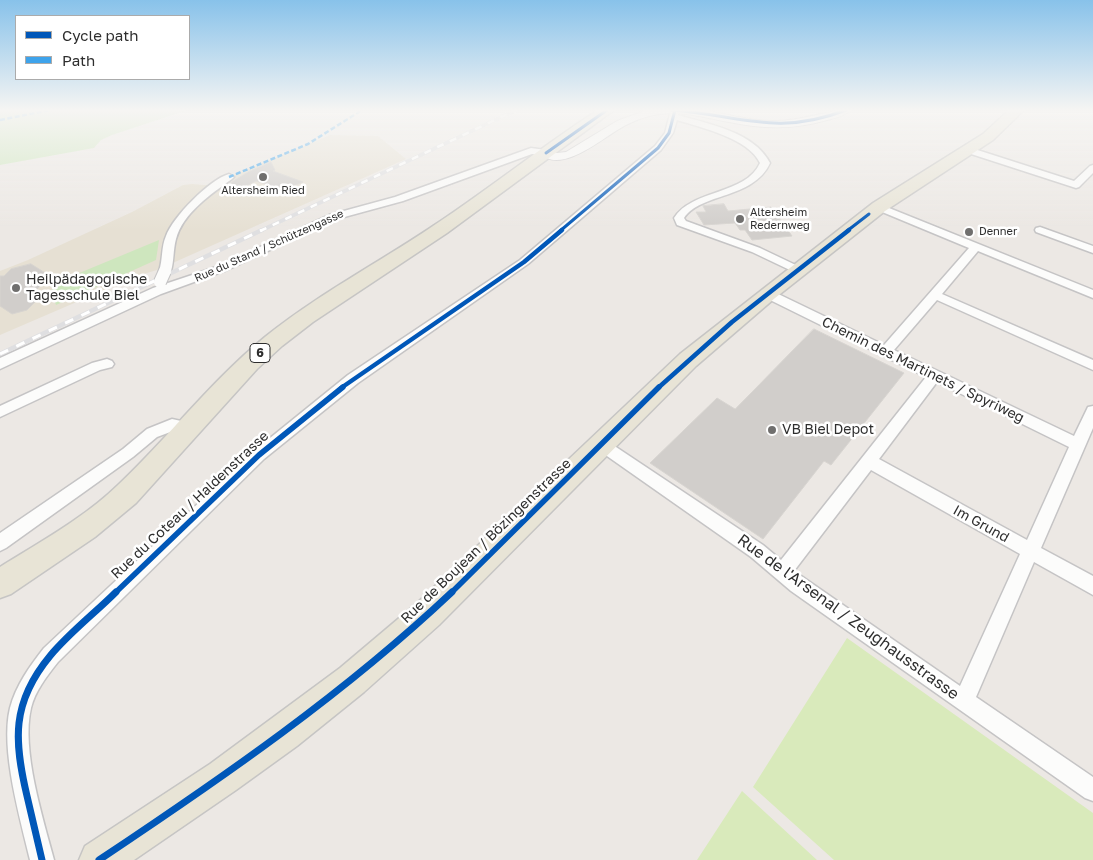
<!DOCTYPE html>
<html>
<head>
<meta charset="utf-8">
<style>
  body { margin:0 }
  #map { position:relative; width:1093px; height:860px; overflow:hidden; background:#ece8e4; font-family:"Golos Text",sans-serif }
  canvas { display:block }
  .legend { position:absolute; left:15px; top:15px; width:175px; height:65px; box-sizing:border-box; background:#fff; border:1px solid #ababab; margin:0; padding:6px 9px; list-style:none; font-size:15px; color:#2e2e2e }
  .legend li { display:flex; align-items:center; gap:10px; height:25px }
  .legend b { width:25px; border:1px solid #ababab }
</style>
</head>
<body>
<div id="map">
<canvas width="1093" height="860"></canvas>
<ul class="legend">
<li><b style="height:6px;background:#0057b8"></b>Cycle path</li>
<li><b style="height:6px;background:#3ea3eb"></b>Path</li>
</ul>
</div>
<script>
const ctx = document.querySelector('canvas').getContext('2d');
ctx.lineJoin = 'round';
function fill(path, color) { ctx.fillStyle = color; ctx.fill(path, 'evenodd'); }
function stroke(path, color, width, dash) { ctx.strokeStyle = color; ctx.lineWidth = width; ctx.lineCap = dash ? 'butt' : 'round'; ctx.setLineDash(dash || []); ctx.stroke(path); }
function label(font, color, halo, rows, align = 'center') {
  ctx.font = font + ' "Golos Text",sans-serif'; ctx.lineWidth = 5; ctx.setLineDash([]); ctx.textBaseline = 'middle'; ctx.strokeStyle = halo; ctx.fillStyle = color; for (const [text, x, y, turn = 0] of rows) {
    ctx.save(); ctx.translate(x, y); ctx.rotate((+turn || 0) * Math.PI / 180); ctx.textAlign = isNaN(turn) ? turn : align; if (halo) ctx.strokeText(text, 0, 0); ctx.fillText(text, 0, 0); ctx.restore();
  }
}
const education = new Path2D(`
  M330 135 378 136 406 159 157 270 137 276 0 335V271L28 260 132 212 183 185 192 184 216 186 229 177Z`);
const green = new Path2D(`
  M0 110H188L112 135 101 140 94 148 0 165Z
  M159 240 156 260 56 305 51 291 60 281Z`);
const pitch = new Path2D(`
  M847 638 1093 813V860H834L753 787Z
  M742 791 817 860H697Z`);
const building = new Path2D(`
  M271 162 275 170 273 171 303 182 284 190 256 181 238 190 227 185 248 172Z
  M724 204 728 211 771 207 792 236 752 240 745 230H740L735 223 704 225 696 212H706L703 206Z
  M31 264 50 276 32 294 39 298 27 310 12 314 0 306V276H4L11 269Z
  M814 329 904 373 831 465 824 461 763 539 650 463 717 398 735 409Z`);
const minor = new Path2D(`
  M671 110H679L678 115C709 124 754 132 770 163 754 199 700 193 684 218L686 221 760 248 802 268 804 270 802 272H794L752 252 677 225 674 218C692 189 746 195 760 163 748 138 702 128 677 120L673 133 661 150 528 264 358 383 264 459 58 662C47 676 35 691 31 708 21 750 43 818 54 860H30C20 818 0 749 10 708 16 685 30 666 44 648L254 451 348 375 520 260 655 146 665 133Z
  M968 147 1074 181 1090 166 1093 165V173L1079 187 1076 188 965 152V148Z
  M531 148 546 150 551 153 546 156 532 154 403 201 337 219 227 270 161 294 0 369V358L153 288 219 266 329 215 395 197Z
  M229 174 234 177 232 179C211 194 183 213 176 239 173 250 174 261 171 271L165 275 161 273 159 271C163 260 161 247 166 236 173 217 209 180 229 174Z
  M879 204 1093 290V298L978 251 942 294 1093 360V370L937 300 894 350 1074 436 1088 407 1093 406V428L1041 548 1093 576V595L1034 562 976 697 1093 777V801L1085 798 791 591 751 557 597 449 594 445 597 441 602 439 607 441 763 545 781 560 926 377 764 297 762 294 768 290 772 291 884 345 969 248 875 209 874 207ZM937 382 1069 447 1027 540 879 459ZM871 470 1020 554 960 686 794 571Z
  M1040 227 1093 246V253L1036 232 1035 230 1036 228Z
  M107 359 112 361 114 364 112 367 100 370 0 417V406L92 363Z
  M172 419 195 424 197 428 195 432 190 434 173 431 157 437 133 457 6 548 0 551V533L123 449 147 429Z`);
const tertiary = new Path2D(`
  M647 110C664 110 683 108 700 110 725 113 747 121 772 121 801 122 825 110 851 110 845 116 835 118 827 120 794 130 762 129 729 122 706 118 684 111 661 114 648 115 636 120 624 126 605 136 561 176 540 153L546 150 557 153 566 152 617 121Z`);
const primary = new Path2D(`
  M598 110H614L447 233 313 322 282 346 257 369 136 503 95 537 11 594 0 598V567C40 542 84 518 118 485 169 437 211 381 265 337 317 295 378 263 433 226 489 189 541 147 598 110Z
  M1009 110H1024L993 140 885 211 775 298 696 366 439 625 364 692 297 746 236 790 134 860H79L85 846 210 764 340 668 417 603 680 354 873 203 983 134Z`);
const railFar1 = new Path2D(`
  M260 231 516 110`);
const rail = new Path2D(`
  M0 354 262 230`);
const minorBridge = new Path2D(`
  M160 282 165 271`);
const quiet = new Path2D(`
  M0 120 50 110
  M229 177 308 144 362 110`);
const cyclewayFar3 = new Path2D(`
  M672 110C740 115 776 137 846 110
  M546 153 607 110
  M560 231 658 148 669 133 675 110
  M847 231 869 214`);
const cyclewayFar2 = new Path2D(`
  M341 388 524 262 562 230
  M658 388 732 322 849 230`);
const cyclewayFar1 = new Path2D(`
  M115 593 259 455 343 387
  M451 593 659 387`);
const cycleway = new Path2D(`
  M42 860C37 839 32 818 27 796 14 741 11 703 50 656 69 633 95 613 116 592
  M99 860C222 778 344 694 452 592`);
const markers = [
  [263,177,5,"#706f6e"],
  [740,219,5,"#706f6e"],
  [969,232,5,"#706f6e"],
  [16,288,5,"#706f6e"],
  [772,430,5,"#706f6e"]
];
const farPoinames = [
  ["Altersheim Ried",263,191,"center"],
  ["Altersheim",750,213],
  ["Redernweg",750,226],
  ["Denner",979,232]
];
const farStreetnames = [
  ["Rue du Stand / Schützengasse",269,246,-24]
];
const shields = [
  [260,353,20]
];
const shieldNames = [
  ["6",260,353]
];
const poiNames = [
  ["Heilpädagogische",26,280],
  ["Tagesschule Biel",26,296],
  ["VB Biel Depot",782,430]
];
const streetNames = [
  ["Chemin des Martinets / Spyriweg",923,370,26],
  ["Rue du Coteau / Haldenstrasse",190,505,-43],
  ["Im Grund",981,524,29],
  ["Rue de Boujean / Bözingenstrasse",486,541,-44]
];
const nearStreetnames = [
  ["Rue de l'Arsenal / Zeughausstrasse",848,617,36]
];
fill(education, '#e6e0d3');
fill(green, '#cee6be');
fill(pitch, '#d9eabb');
fill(building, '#d1cecb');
stroke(building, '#d7d4d0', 1);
stroke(minor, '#c5c4c5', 3);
stroke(tertiary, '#c5c4c5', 2);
stroke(primary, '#c6c5c4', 3);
fill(minor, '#fcfcfb');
fill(tertiary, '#fcfcfb');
fill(primary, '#e8e4d6');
stroke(railFar1, '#dfdfe1', 4);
stroke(rail, '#dfdfe1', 4.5);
stroke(railFar1, '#fff', 2.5, [7]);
stroke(rail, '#fff', 3, [9]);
stroke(minorBridge, '#c5c4c5', 14, []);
stroke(minorBridge, '#fcfcfb', 12);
stroke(quiet, '#3ea3eb', 2.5, [5, 2.5]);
stroke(cyclewayFar3, '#0057b8', 3);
stroke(cyclewayFar2, '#0057b8', 4.5);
stroke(cyclewayFar1, '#0057b8', 5.5);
stroke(cycleway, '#0057b8', 7);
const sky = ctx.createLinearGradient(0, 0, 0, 230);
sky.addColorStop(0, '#88c2ea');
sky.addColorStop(0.48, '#f6f5f3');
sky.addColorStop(1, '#f6f5f300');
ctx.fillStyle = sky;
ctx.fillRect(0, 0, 1093, 230);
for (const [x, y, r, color] of markers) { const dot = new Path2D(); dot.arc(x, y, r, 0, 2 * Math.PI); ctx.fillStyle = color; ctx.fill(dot); stroke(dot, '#fff', 2); }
label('11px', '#2e2e2e', '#fff', farPoinames, 'left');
label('11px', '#2e2e2e', '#fff', farStreetnames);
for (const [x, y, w] of shields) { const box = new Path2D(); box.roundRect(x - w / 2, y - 9.5, w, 19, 4); ctx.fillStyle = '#fff'; ctx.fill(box); stroke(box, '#2e2e2e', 1); }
label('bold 12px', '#2e2e2e', null, shieldNames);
label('14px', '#2e2e2e', '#fff', poiNames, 'left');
label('14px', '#2e2e2e', '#fff', streetNames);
label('16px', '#2e2e2e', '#fff', nearStreetnames);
</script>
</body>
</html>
